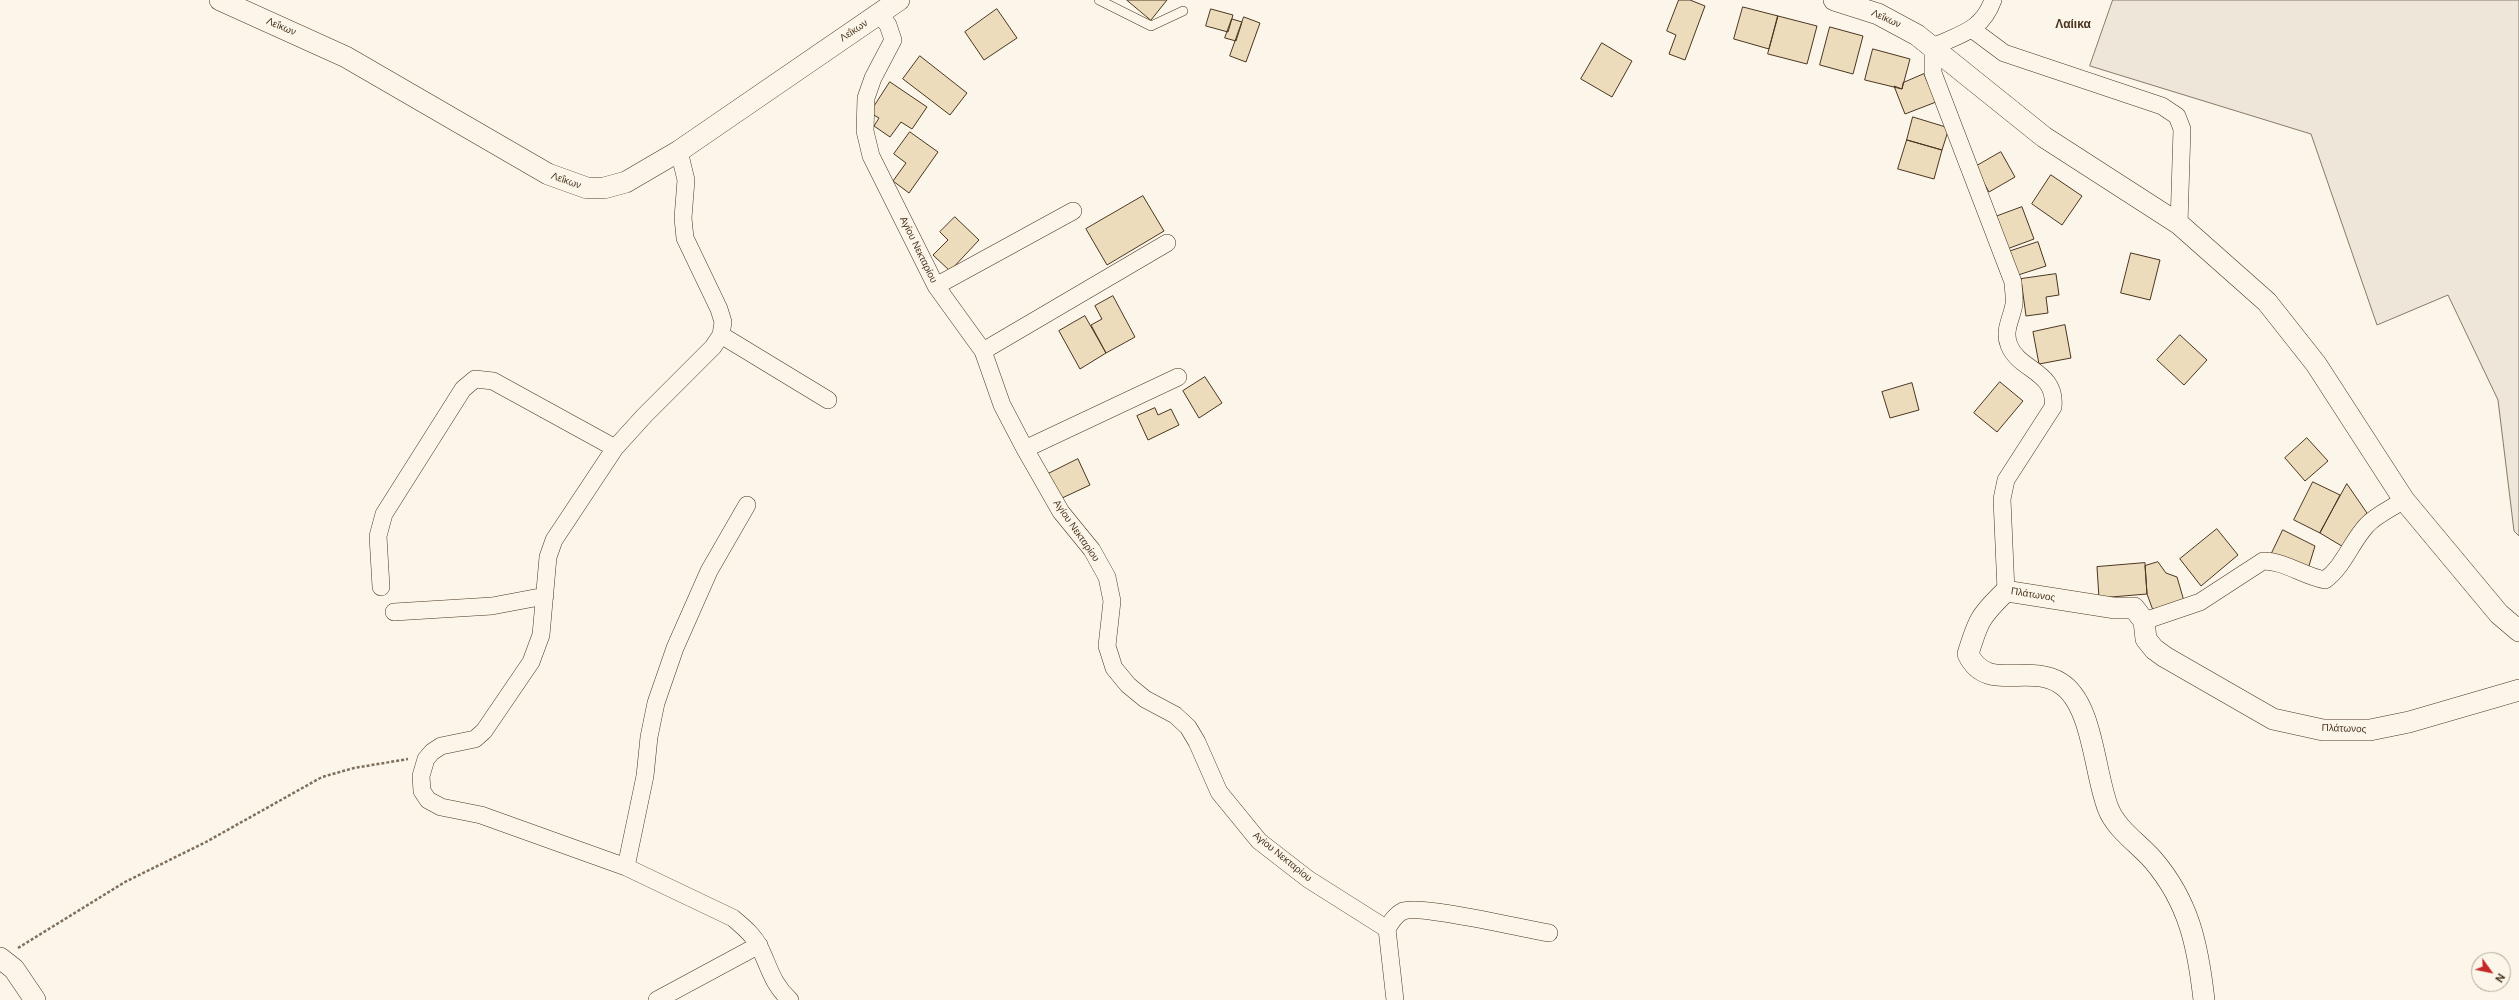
<!DOCTYPE html>
<html>
<head>
<meta charset="utf-8">
<style>
  body { margin:0 }
  #map { position:relative; width:2519px; height:1000px; overflow:hidden; background:#fbf6e9; font-family:"DM Sans",sans-serif }
  canvas { display:block }
  .north { position:absolute; left:2471px; top:952px; width:40px; height:40px; box-sizing:border-box; background:#fbf6e9; border:1px solid #b4a999; border-radius:50%; rotate:123deg; font-size:11px; font-weight:700; line-height:16px; text-align:center; color:#4a3520 }
  .north::after { content:''; display:block; margin:auto; width:14px; height:18px; background:#c62828; clip-path:polygon(50% 0,100% 100%,50% 72%,0 100%) }
</style>
</head>
<body>
<div id="map">
<canvas width="2519" height="1000"></canvas>
<div class="north">N</div>
</div>
<script>
const ctx = document.querySelector('canvas').getContext('2d');
ctx.lineJoin = 'round';
function fill(path, color) { ctx.fillStyle = color; ctx.fill(path, 'evenodd'); }
function stroke(path, color, width, dash) { ctx.strokeStyle = color; ctx.lineWidth = width; ctx.lineCap = dash ? 'butt' : 'round'; ctx.setLineDash(dash || []); ctx.stroke(path); }
function label(font, color, halo, rows, align = 'center') {
  ctx.font = font + ' "DM Sans",sans-serif'; ctx.lineWidth = 3; ctx.setLineDash([]); ctx.textBaseline = 'middle'; ctx.strokeStyle = halo; ctx.fillStyle = color; for (const [text, x, y, turn = 0] of rows) {
    ctx.save(); ctx.translate(x, y); ctx.rotate((+turn || 0) * Math.PI / 180); ctx.textAlign = isNaN(turn) ? turn : align; if (halo) ctx.strokeText(text, 0, 0); ctx.fillText(text, 0, 0); ctx.restore();
  }
}
const green = new Path2D(`
  M2113 0H2519V536L2514 531 2498 400 2448 295 2377 325 2311 134 2090 66Z`);
const building = new Path2D(`
  M1127 0H1167L1151 20Z
  M1679 0H1690L1705 6 1685 60 1669 54 1676 35 1667 31Z
  M1743 7 1778 16 1769 49 1734 39Z
  M997 9 1017 38 984 60 965 32Z
  M1211 9 1233 15 1228 32 1206 26Z
  M1778 16 1817 26 1807 64 1768 54Z
  M1244 17 1260 23 1246 62 1230 56Z
  M1232 19 1242 22 1236 41 1225 38Z
  M1830 27 1863 36 1853 74 1820 65Z
  M1602 43 1632 61 1612 97 1581 79Z
  M1873 49 1910 59 1902 89 1865 80Z
  M920 56 967 93 950 115 903 79Z
  M1924 74 1936 102 1905 114 1894 86 1902 89 1903 83Z
  M890 82 927 107 912 129 901 122 890 137 874 126 879 118 870 113Z
  M1913 117 1949 128 1942 150 1907 140Z
  M910 132 938 152 909 193 893 181 906 163 894 154Z
  M1907 140 1942 150 1934 179 1898 169Z
  M2001 152 2015 177 1989 192 1975 167Z
  M2051 175 2082 196 2062 225 2032 204Z
  M1143 196 1164 231 1107 265 1086 229Z
  M2022 207 2034 239 2007 249 1995 217Z
  M955 217 979 240 950 271 933 255 948 240 940 232Z
  M2038 242 2046 266 2015 276 2008 252Z
  M2131 253 2160 260 2150 300 2121 293Z
  M2056 274 2059 295 2046 297 2048 313 2026 316 2021 279Z
  M1113 296 1135 337 1106 353 1091 325 1102 319 1095 306Z
  M1085 316 1106 353 1080 369 1059 331Z
  M2065 325 2071 358 2039 364 2033 332Z
  M2180 335 2207 360 2184 385 2157 360Z
  M1205 377 1222 403 1199 418 1183 391Z
  M2000 382 2023 401 1997 432 1974 413Z
  M1912 383 1919 410 1890 418 1882 392Z
  M1155 408 1158 415 1171 409 1179 425 1148 440 1137 416Z
  M2307 438 2328 461 2305 481 2285 458Z
  M1078 459 1090 485 1060 499 1048 474Z
  M2313 482 2340 495 2320 533 2294 520Z
  M2347 484 2367 513 2345 548 2320 533Z
  M2217 529 2238 555 2201 586 2180 559Z
  M2283 530 2315 546 2308 569 2271 555Z
  M2158 562 2166 573 2177 577 2184 601 2154 613 2147 594 2145 566Z
  M2145 563 2147 594 2099 598 2097 567Z`);
const path = new Path2D(`
  M18 948 125 882 206 842 322 777 354 768 408 759`);
const service = new Path2D(`
  M1099 0 1151 26 1183 11`);
const minor = new Path2D(`
  M1993 0C1982 31 1960 34 1933 47V73L2013 282C2013 289 2015 297 2014 304 2012 318 2003 330 2009 345 2019 371 2057 371 2053 407L2006 480 2002 499 2006 591
  M879 14 888 25 893 40 873 78 866 98 865 131 871 156 936 286 983 351 1002 405 1025 449 1061 512 1092 550 1107 577 1112 601 1107 646 1114 668 1128 685 1145 699 1175 715 1188 727 1197 742 1219 792 1259 841 1308 879 1387 929 1395 1000
  M1973 30 2004 53 2162 106 2177 116 2182 129 2179 224
  M679 151 686 180 683 218 685 238 719 309 723 322 721 335 713 347 644 416 615 448 554 540 548 557 541 635 531 662 484 731 475 739 441 746 432 752 426 759 421 776 422 791 428 800 441 807 481 815 626 867 733 918C742 926 753 934 759 946 769 966 772 984 790 1000
  M936 286 1073 211
  M721 335 828 400
  M983 351 1167 243
  M1025 449 1178 377
  M381 587 378 536 384 514 463 389 475 379 493 381 615 448
  M394 612 492 606 545 596
  M2144 621 2200 602 2263 561C2285 561 2303 576 2325 580 2344 566 2351 542 2367 525 2376 515 2392 508 2404 500
  M626 867 645 776 649 737 656 703 675 648 709 571 747 505
  M1387 929C1391 922 1395 915 1403 911 1421 904 1524 929 1549 933
  M657 1000 759 945`);
const tertiary = new Path2D(`
  M220 0 346 57 548 174 587 188H604L626 182 679 151 899 0
  M1834 0 1878 14 1917 35 2044 137 2179 224 2267 302 2316 364 2404 500 2499 614 2519 631
  M0 958 14 969 35 1000
  M2204 1000C2198 946 2189 902 2153 860 2138 843 2116 829 2108 808 2094 772 2093 703 2060 683 2028 663 1986 693 1968 654 1978 621 1980 616 2006 591L2114 608H2134L2144 621 2146 639 2154 649 2165 657 2273 719 2323 730H2370L2409 722 2519 690`);
const streetNames = [
  ["Λεΐκων",1886,19,24],
  ["Λεΐκων",281,27,23],
  ["Λεΐκων",854,31,-34],
  ["Λεΐκων",566,181,20],
  ["Αγίου Νεκταρίου",918,250,64],
  ["Αγίου Νεκταρίου",1076,531,55],
  ["Πλάτωνος",2033,595,9],
  ["Πλάτωνος",2344,729,2],
  ["Αγίου Νεκταρίου",1282,857,39]
];
const quarterNames = [
  ["Λαίικα",2073,25]
];
fill(green, '#ede6d9');
stroke(green, '#887966', 1);
fill(building, '#ecdcbc');
stroke(building, '#4a3520', 1);
stroke(service, '#4a3520', 10);
stroke(minor, '#4a3520', 18);
stroke(tertiary, '#4a3520', 22);
stroke(path, '#7f6f5c', 2.5, [3, 2]);
stroke(service, '#fbf6e9', 9);
stroke(minor, '#fbf6e9', 17);
stroke(tertiary, '#fbf6e9', 21);
label('10px', '#4a3520', '#fbf6e9', streetNames);
label('bold 12px', '#4a3520', '#fbf6e9', quarterNames);
</script>
</body>
</html>
